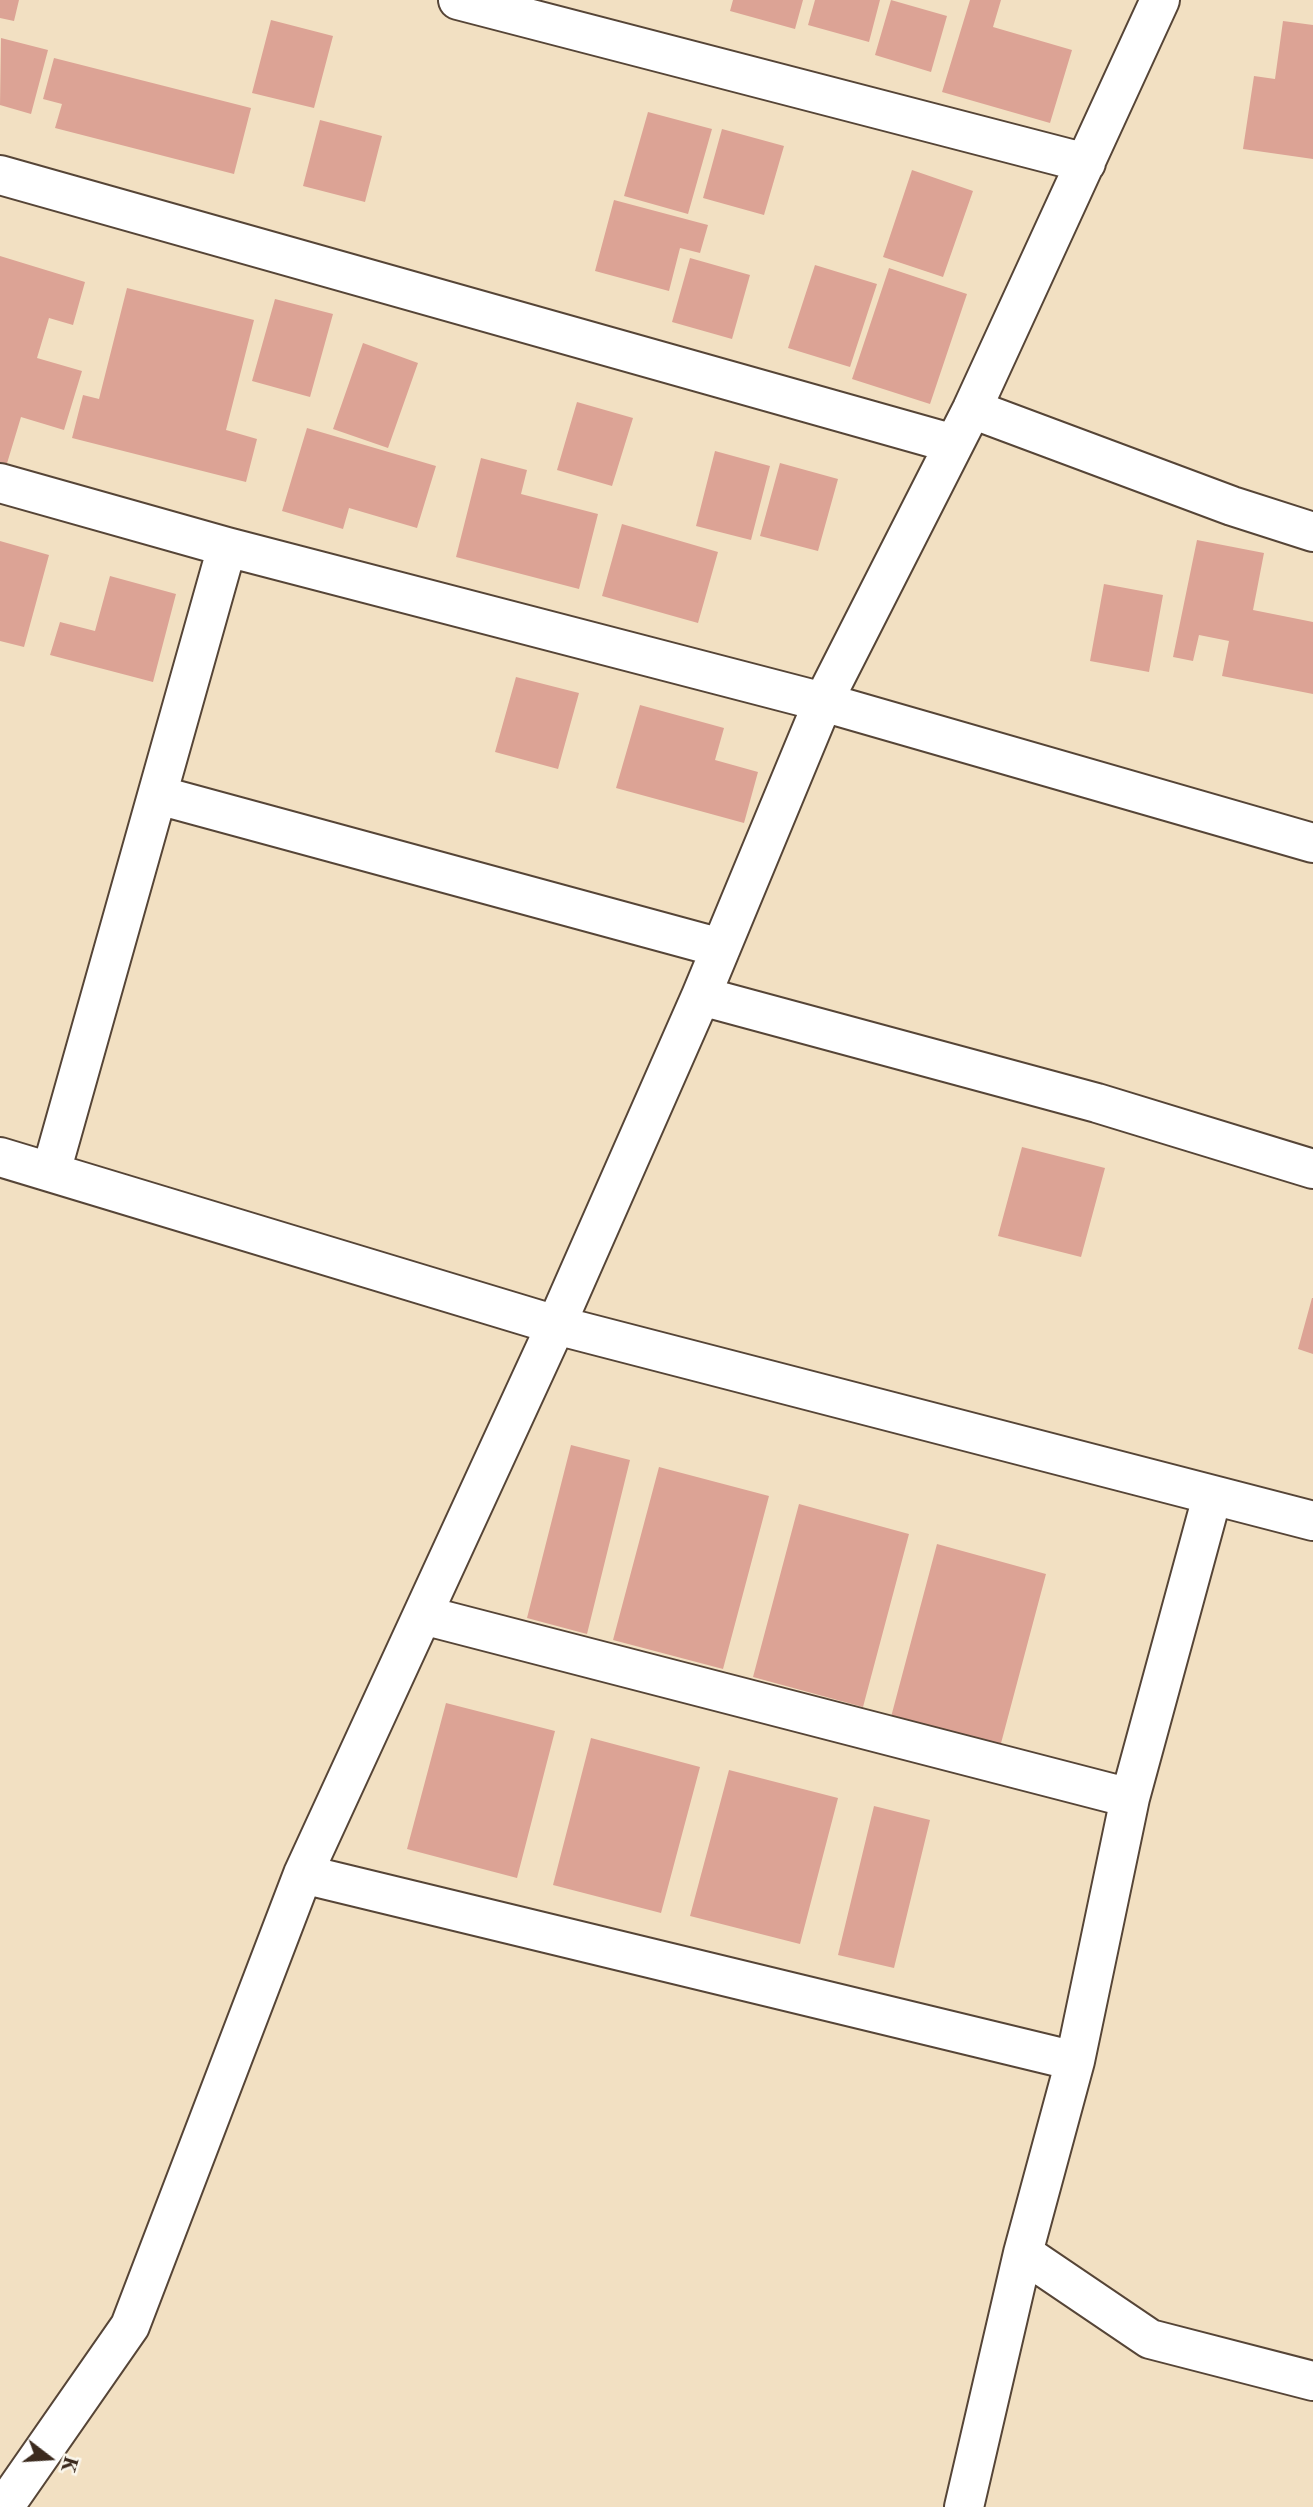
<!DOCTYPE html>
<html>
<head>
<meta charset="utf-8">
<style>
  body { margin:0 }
  #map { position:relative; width:1313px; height:2507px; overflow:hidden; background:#f2e0c2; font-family:"Libre Caslon Text",serif }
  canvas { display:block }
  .north { position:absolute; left:14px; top:2423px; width:70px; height:70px; -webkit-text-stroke:5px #fbf7ec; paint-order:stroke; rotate:107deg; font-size:19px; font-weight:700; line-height:28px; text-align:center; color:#3b2a1e }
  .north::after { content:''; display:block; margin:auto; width:24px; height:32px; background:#3b2a1e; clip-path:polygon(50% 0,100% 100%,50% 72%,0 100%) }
</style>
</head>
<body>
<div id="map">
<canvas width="1313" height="2507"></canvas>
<div class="north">K</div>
</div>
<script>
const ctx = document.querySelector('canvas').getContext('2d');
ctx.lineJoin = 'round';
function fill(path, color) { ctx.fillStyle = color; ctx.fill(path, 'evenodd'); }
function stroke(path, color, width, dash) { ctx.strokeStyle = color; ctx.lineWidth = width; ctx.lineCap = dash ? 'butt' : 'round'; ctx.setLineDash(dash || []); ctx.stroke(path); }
const building = new Path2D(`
  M0 0H19L14 21 0 18Z
  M733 0H803L795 29 730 11Z
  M815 0H880L869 42 808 25Z
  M891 0 947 16 931 72 875 55Z
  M970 0H1001L993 27 1072 50 1050 123 942 92Z
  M271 20 333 36 314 108 252 93Z
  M1283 21 1313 25V159L1243 149 1254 76 1275 79Z
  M1 38 48 50 31 114 0 105Z
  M54 58 251 108 234 174 55 128 62 104 43 99Z
  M648 112 712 129 688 214 624 196Z
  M320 120 382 136 365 202 303 186Z
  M722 129 784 146 764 215 703 198Z
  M912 170 973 191 943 277 883 257Z
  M614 200 708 225 700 253 680 248 669 291 595 271Z
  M0 256 85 282 73 325 49 318 37 358 82 371 64 430 21 417 5 470 0 468Z
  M690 258 750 275 732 339 672 322Z
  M815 265 877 284 850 367 788 348Z
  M889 268 967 294 930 404 852 379Z
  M127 288 254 320 226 430 257 439 246 482 72 438 83 395 99 399Z
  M275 299 333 314 310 397 252 381Z
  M363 343 418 363 388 448 333 429Z
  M577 402 633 418 612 486 557 470Z
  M307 428 436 466 417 528 349 508 343 529 282 511Z
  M715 451 770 466 751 540 696 526Z
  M481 458 527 470 521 494 598 514 579 589 456 557Z
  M780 463 838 479 818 551 760 536Z
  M622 524 718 552 698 623 602 596Z
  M1197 540 1264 553 1253 610 1313 622V694L1222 676 1229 641 1199 635 1193 661 1173 657Z
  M0 541 49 555 24 647 0 641Z
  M110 576 176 594 153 682 50 655 60 622 95 631Z
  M1104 584 1163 595 1149 672 1090 661Z
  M516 677 579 693 558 769 495 752Z
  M640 705 724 728 715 760 758 772 744 823 616 788Z
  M1022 1147 1105 1168 1081 1257 998 1236Z
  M1312 1298H1313V1354L1298 1349Z
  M571 1445 630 1460 587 1634 527 1618Z
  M659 1467 769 1496 723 1669 613 1640Z
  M799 1504 909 1534 863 1707 753 1677Z
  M937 1544 1046 1574 1000 1747 891 1717Z
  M446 1703 555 1731 517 1878 407 1849Z
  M591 1738 700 1767 661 1913 553 1885Z
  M729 1770 838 1798 800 1944 690 1916Z
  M874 1806 930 1820 894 1968 838 1955Z`);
const street = new Path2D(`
  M458 0 1086 163
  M0 175 954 444
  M972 409 1232 506 1313 532
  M0 483 227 547 823 702 1313 843
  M158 795 721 948
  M701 996 1097 1103 1313 1169
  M0 1157 556 1325 1313 1521
  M51 1172 227 547
  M423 1615 1130 1798
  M303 1874 1075 2061
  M1023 2253 1150 2339 1313 2381
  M4 2507 130 2326 303 1874 556 1325 701 996 823 702 972 409 1160 0
  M964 2507 1023 2253 1075 2061 1130 1798 1212 1497`);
fill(building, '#dca395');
stroke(street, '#564537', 42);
stroke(street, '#fff', 38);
</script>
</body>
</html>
